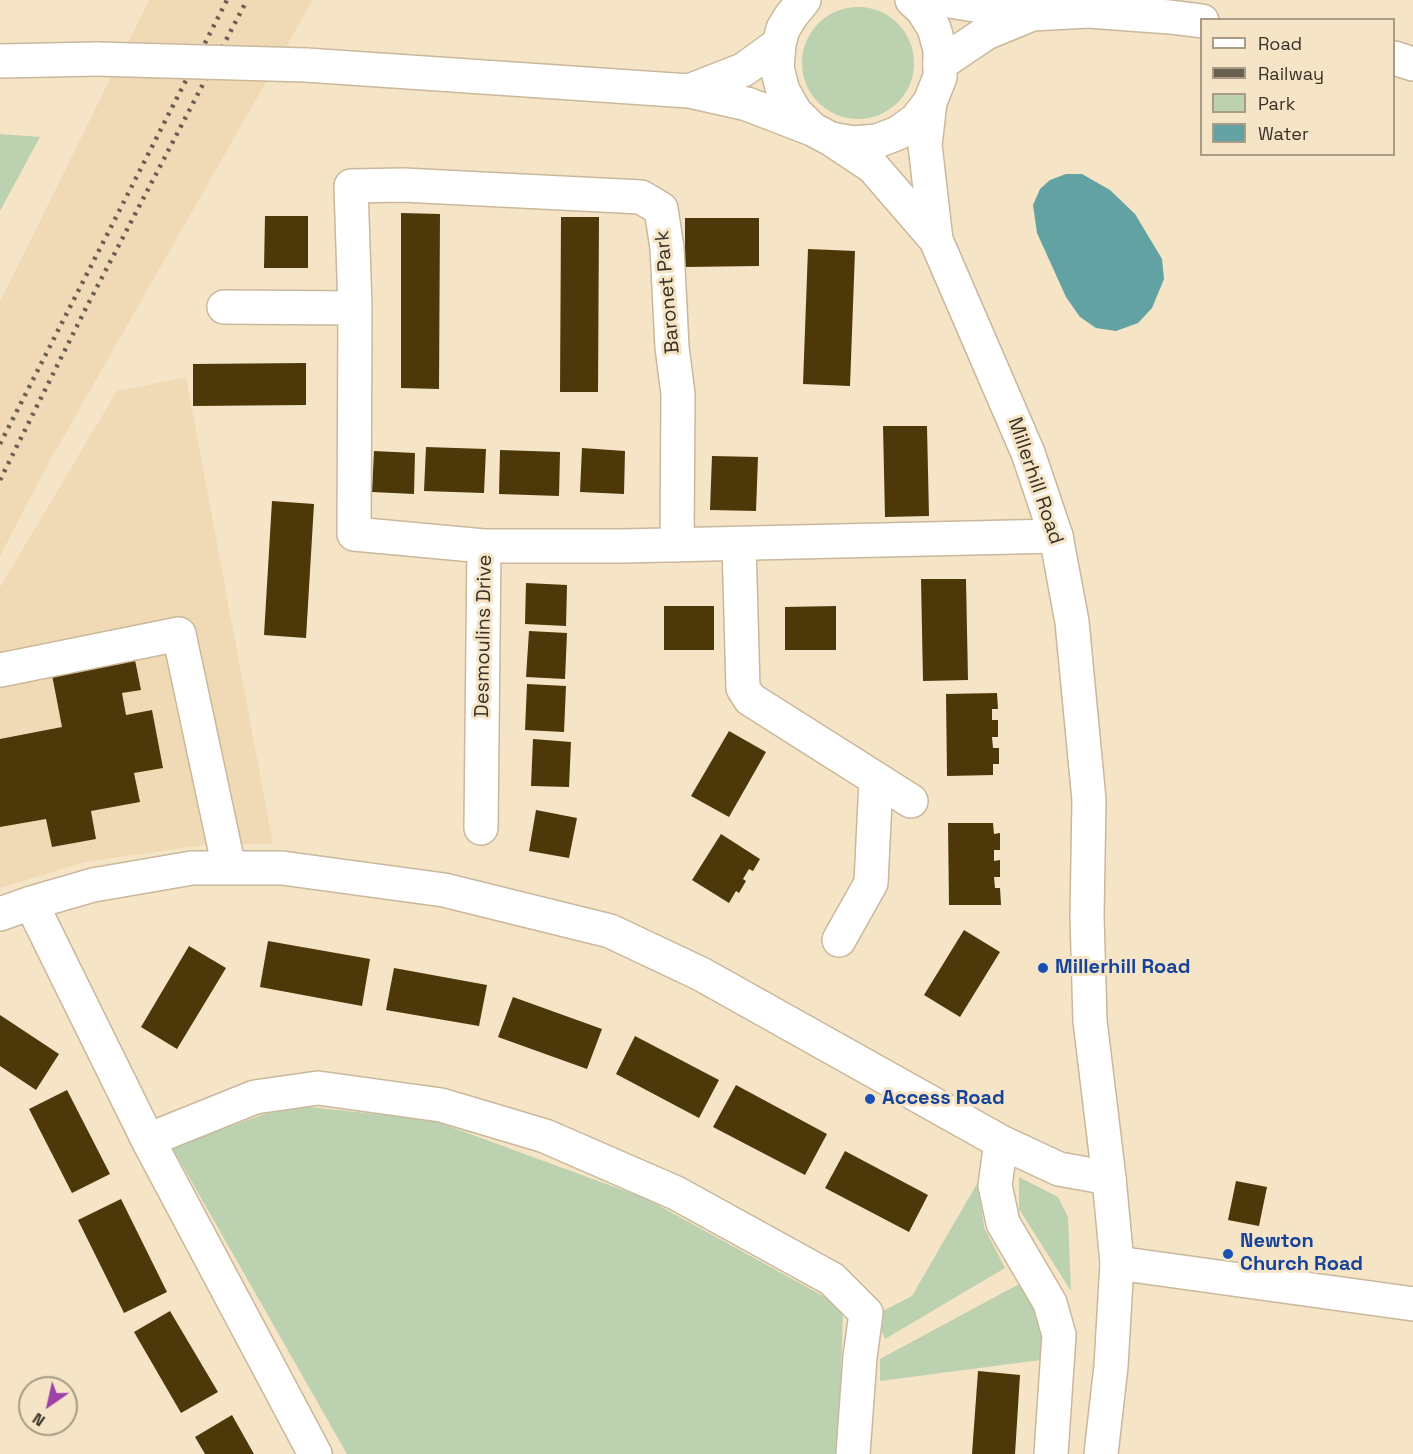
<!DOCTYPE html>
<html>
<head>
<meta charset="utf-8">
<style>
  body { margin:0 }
  #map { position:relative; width:1413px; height:1454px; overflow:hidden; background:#f5e4c6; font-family:"Space Grotesk",sans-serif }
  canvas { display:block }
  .legend { position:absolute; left:1200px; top:18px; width:195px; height:138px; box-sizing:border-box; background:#f5e4c6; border:2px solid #a99c86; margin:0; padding:8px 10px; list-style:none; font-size:18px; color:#383126 }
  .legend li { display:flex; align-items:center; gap:12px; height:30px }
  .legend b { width:30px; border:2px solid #a99c86 }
  .north { position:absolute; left:18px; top:1376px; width:60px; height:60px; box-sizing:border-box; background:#f5e4c6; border:2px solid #a99c86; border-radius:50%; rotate:214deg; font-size:16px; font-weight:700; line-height:24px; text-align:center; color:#383126 }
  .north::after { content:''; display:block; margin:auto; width:21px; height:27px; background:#9e41aa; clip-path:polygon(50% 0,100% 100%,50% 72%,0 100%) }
</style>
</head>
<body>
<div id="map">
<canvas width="1413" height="1454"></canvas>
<ul class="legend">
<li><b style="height:8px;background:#fff"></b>Road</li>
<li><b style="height:8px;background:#696050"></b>Railway</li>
<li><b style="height:16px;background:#bcd1b0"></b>Park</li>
<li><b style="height:16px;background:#62a2a2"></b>Water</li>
</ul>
<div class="north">N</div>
</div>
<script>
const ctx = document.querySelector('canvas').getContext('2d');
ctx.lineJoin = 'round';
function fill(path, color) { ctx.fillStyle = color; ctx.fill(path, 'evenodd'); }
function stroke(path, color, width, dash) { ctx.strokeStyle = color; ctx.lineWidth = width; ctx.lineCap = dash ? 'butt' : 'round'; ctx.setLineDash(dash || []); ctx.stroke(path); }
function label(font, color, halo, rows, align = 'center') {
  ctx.font = font + ' "Space Grotesk",sans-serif'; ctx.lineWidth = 6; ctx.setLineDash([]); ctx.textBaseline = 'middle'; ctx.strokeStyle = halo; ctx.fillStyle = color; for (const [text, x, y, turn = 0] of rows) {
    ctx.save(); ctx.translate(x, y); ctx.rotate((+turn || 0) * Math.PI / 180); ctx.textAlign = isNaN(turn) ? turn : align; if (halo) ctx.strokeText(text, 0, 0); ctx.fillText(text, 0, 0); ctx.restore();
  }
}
const built = new Path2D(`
  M149 0H313L48 464 0 556V302Z
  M186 377 273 844H209L85 862 0 888V587L117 391Z`);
const green = new Path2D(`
  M802 63a56 56 0 1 1 112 0a56 56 0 1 1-112 0Z
  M0 134 40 137 0 211Z
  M290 1105 432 1120 647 1199 843 1307 841 1380 836 1454H347L172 1147Z
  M1019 1177 1058 1197 1068 1217 1071 1291 1019 1209Z
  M978 1182 984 1227 1005 1268 885 1339 875 1315 912 1296Z
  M1021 1283 1045 1327 1048 1359 880 1381V1359Z`);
const water = new Path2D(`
  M1066 174H1082L1110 190 1135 214 1162 259 1164 279 1152 308 1138 323 1116 331 1096 328 1080 317 1066 297 1037 233 1033 205 1040 189 1050 180Z`);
const building = new Path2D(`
  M401 213 440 214 439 389 401 388Z
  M265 216H308V268H264Z
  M561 217H599L598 392H560Z
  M685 218H759V266L685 267Z
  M808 249 855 251 850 386 803 384Z
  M306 363V405L193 406V364Z
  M883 426H927L929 516 885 517Z
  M426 447 486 449 484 493 424 491Z
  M582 448 625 451 624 494 580 492Z
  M500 450 560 452 559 496 499 494Z
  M374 451 415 453 414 494 372 492Z
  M712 456 758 457 756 511 710 510Z
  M272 501 314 504 306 638 264 635Z
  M921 579H966L968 680 923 681Z
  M526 583 567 585 566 626 525 624Z
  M664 606H714V650H664Z
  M836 606V650H785V607Z
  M529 631 567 633 565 679 526 677Z
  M135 660 141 690 122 693 126 715 152 710 163 768 134 773 140 802 91 811 96 839 52 847 46 819 0 827V739L62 727 52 675Z
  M527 684 566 686 564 732 525 730Z
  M997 693 998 709H992V720H998V737H992L993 748H999V764H993V775L947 776 946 694Z
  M729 731 766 752 729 817 691 796Z
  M533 739 571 742 569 787 531 786Z
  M536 810 577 818 569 858 529 851Z
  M948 823H993L994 834 1000 833V850H994V861L1000 860V877H994L995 888H1000L1001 905H949Z
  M721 834 760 859 753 871 749 869 743 879 746 881 739 893 736 891 729 903 692 880Z
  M964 930 1000 952 960 1017 924 995Z
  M268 941 370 959 362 1006 260 987Z
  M189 946 226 968 177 1049 141 1027Z
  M394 968 487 985 479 1026 386 1010Z
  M513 997 602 1029 587 1069 498 1037Z
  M0 1015 59 1054 36 1090 0 1066Z
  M635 1036 719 1080 699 1118 616 1074Z
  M736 1085 827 1134 805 1175 713 1127Z
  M67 1090 110 1174 72 1193 29 1109Z
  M845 1151 928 1195 909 1232 825 1188Z
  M1236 1181 1267 1187 1259 1226 1228 1220Z
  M121 1199 167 1292 124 1313 78 1220Z
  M170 1311 218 1392 181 1413 134 1332Z
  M978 1371 1020 1375 1015 1454H972Z
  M232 1415 254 1454H205L195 1437Z`);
const minor = new Path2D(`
  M943 0 1032 14 1088 11 1170 17 1202 21
  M1394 58 1413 64
  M940 64 986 33 1032 14
  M224 307 355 308
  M739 544 743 688 750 699 911 801
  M484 546 354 534 355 308 351 186 403 185 641 197 661 209 667 248 672 347 678 394 677 545
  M0 670 179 634 229 868
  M481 828 484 546H623L1056 536
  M31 903 148 1140 315 1454
  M0 914 31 903 93 885 192 868H282L444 890 610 931 701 974 1001 1142 1059 1169 1109 1178
  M839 940 871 883 876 780
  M148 1140 255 1097 318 1088 441 1105 545 1136 676 1193 832 1279 866 1313 860 1357 853 1454
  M1001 1142 995 1185 1003 1223 1050 1303 1059 1335 1051 1454
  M1117 1263 1413 1304`);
const major = new Path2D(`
  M804 0 791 16 783 29 779 44 777 68 783 91 795 112 812 129 831 139 873 167 936 240
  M912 0 922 9 934 28 940 50V77L930 102 925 145 936 240 1028 453 1056 536 1072 622 1089 800 1087 916 1090 1021 1109 1178 1117 1263 1111 1366 1101 1454
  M0 61 97 59
  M306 65 689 91 747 104 812 129
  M689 91 743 70 779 44
  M831 139 854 143 877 141 898 133 916 120 930 102`);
const rail = new Path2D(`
  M0 444 227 0
  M0 480 86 308 247 0`);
const majorBridge = new Path2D(`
  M97 59 306 65`);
const markers = [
  [1043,968,6,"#1a4fb4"],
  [870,1099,6,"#1a4fb4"],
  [1228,1254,6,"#1a4fb4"]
];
const streetNames = [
  ["Baronet Park",668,292,-95],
  ["Millerhill Road",1035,481,71],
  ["Desmoulins Drive",484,636,-89]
];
const transitNames = [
  ["Millerhill Road",1055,968],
  ["Access Road",882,1099],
  ["Newton",1240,1242],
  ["Church Road",1240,1265]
];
fill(built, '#efdab5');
fill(green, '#bcd1b0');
fill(water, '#62a2a2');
fill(building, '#4d380a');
stroke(minor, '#c9b89b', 36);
stroke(major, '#c9b89b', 36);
stroke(minor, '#fff', 33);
stroke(major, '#fff', 33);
stroke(rail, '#696050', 4.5, [3, 6]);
stroke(majorBridge, '#c9b89b', 36, []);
stroke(majorBridge, '#fff', 33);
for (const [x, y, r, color] of markers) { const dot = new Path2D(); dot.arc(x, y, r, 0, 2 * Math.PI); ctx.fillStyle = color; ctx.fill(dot); stroke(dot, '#f5e4c6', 2); }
label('20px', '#383126', '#f5e4c6', streetNames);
label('bold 20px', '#164399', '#f5e4c6', transitNames, 'left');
</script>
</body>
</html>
